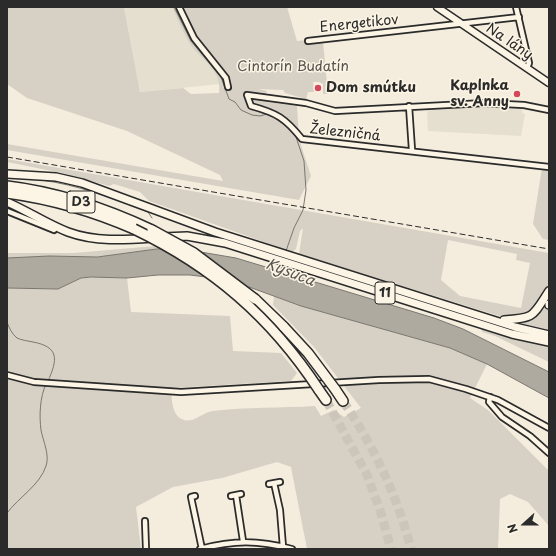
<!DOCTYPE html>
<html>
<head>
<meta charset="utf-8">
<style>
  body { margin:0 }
  #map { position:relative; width:556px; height:556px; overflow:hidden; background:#f4edde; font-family:"Playpen Sans",sans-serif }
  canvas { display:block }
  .frame { position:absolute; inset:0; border:8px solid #2b2b2b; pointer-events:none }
  .north { position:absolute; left:504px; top:504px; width:40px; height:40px; -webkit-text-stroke:3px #fcf5e5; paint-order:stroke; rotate:249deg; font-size:11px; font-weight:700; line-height:16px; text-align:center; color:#2b2b2b }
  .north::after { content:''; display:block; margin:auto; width:14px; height:18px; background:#2b2b2b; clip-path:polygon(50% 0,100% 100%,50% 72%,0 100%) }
</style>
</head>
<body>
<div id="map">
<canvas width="556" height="556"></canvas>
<div class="frame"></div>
<div class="north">N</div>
</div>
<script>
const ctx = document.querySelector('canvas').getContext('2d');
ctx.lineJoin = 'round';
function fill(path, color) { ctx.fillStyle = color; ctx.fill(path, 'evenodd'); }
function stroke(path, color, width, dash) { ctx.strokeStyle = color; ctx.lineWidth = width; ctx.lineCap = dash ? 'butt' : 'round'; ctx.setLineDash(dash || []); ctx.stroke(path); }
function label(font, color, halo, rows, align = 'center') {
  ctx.font = font + ' "Playpen Sans",sans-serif'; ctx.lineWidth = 3; ctx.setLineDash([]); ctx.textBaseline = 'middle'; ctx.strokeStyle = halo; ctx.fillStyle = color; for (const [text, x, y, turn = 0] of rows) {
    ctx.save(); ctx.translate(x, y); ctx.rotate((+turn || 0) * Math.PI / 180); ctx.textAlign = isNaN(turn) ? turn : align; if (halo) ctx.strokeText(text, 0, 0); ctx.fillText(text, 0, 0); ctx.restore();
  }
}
const built = new Path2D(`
  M124 7H172L189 42 212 66 221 84 140 92Z
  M481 105 523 107 522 113 525 114 521 136 428 131 427 108Z`);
const green = new Path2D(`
  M7 7H124L140 92 183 88 191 94 219 93C223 69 199 59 188 41 182 30 177 18 172 7H287L297 41 306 40 308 44 323 42 328 94H323V84L319 82H313L314 92H308L306 99 285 93 283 90 258 89 267 91 264 98 268 102 297 106 299 139 311 176 299 200 7 150V144L223 181 220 175 127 131 27 98 7 84Z
  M7 159 549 253V287L529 314 509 319 299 254 303 228 300 231 296 249 292 252 149 201 140 192 114 184 109 186 62 173 7 162ZM448 240 517 254 516 260 530 263 521 308 460 296 441 280Z
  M542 168 549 169V240L543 239 533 224Z
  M155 246 161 249 97 257 7 258V253H74Z
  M91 277 127 278 131 312 230 316 233 351 281 353 297 373 291 381 171 388C172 398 171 416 184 420 194 423 203 412 213 411 246 407 281 408 315 406L321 416 334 410 344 417 361 408 314 347 273 305 274 296 301 306 450 348 487 364 470 398 488 410 549 471V526L528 502 510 494 500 499 498 549H307L291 467 277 462 222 478 173 487 136 507 141 549H7V288L58 289 81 278Z
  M548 298 549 331 518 323 523 322Z
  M481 327 549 347V362L495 336 482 332Z`);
const water = new Path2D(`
  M157 249H183L236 258 434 318 463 329 549 372V398L487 364 450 348 301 306 230 280 190 275H158L127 278 91 277 81 278 58 289 7 288V258L49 256 97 257Z`);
const stream = new Path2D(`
  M174 7 191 41 221 77 229 99 235 102 241 110 252 115 260 116 267 114 273 117 286 126 296 137 304 161 306 190 303 210 294 228 286 251
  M7 170H8
  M41 180C78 185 113 198 148 212L152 218
  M280 272 283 263
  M7 322C9 328 12 334 17 338 21 340 28 341 33 342 59 347 58 359 48 381
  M7 513C19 497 40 485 46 466 50 455 43 441 41 430 39 415 40 397 46 384`);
const motorwayTunnel = new Path2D(`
  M326 400 367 475 380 510 391 549
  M343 401C374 447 397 495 411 549`);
const minor = new Path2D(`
  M179 7 194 38 226 78 228 87
  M516 7 529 63 527 68
  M308 41 519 17
  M409 106 412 150
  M549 110 524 105 485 103 335 111 306 103 247 95 251 106C277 113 285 118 302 139L549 167
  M7 211 54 230
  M7 375 34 382 181 392 379 380 429 379 466 389 498 400 549 428
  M490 397 489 402 502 417 530 436 549 453
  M274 483 280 510 283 547
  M269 484 280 482
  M236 495 243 541
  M195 496 191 497 202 549
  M231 496 241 494
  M145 521 146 549
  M200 549C234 540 258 540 292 549`);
const tertiary = new Path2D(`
  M437 7 549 83`);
const primary = new Path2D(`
  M7 174 56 177 82 183 215 232 515 327 549 335
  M7 202C28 211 47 224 68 232 95 242 124 240 153 238
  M163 237 187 236 225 243 512 334 549 342
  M549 304V305
  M504 320C535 318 532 317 549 291`);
const motorway = new Path2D(`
  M7 186C58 192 105 208 152 230
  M7 193C51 199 93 211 134 229
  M255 299 284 327
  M335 389 343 401
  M319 390 326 400`);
const rail = new Path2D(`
  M7 157 549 249`);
const motorwayBridge = new Path2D(`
  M134 229C213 267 271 317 319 390
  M152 230 194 253 255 299
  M284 327 308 353 335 389`);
const markers = [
  [318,88,4,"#d1495b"],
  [517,94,4,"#d1495b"]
];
const shields = [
  [81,202,28],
  [385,293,20]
];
const shieldNames = [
  ["D3",81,202],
  ["11",385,293]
];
const streetNames = [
  ["Energetikov",359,24,-6],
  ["Na lány",509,42,34],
  ["Železničná",345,133,6]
];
const parkNames = [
  ["Cintorín Budatín",293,67]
];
const poiNames = [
  ["Kaplnka",509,86],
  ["sv. Anny",509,102],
  ["Dom smútku",326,88,"left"]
];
const waterNames = [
  ["Kysuca",290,273,21]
];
fill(built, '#e5dfd0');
fill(green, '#d6d1c4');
fill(water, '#afaaa0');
stroke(water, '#7a7771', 1);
stroke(stream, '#7a7771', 1);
stroke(motorwayTunnel, '#ccc6ba', 9, [9, 4.5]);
stroke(minor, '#2b2b2b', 8);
stroke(tertiary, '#2b2b2b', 9);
stroke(primary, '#2b2b2b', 10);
stroke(motorway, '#2b2b2b', 12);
stroke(minor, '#fcf5e5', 4.5);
stroke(tertiary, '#fcf5e5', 6);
stroke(primary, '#fcf5e5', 7);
stroke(motorway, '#fcf5e5', 9);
stroke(rail, '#2b2b2b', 1, [6, 3]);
stroke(motorwayBridge, '#2b2b2b', 12, []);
stroke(motorwayBridge, '#fcf5e5', 9);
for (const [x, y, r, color] of markers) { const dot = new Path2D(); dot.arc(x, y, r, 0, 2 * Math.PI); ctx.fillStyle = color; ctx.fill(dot); stroke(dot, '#fcf5e5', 1.5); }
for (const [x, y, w] of shields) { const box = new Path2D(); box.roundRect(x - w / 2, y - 11, w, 22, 3); ctx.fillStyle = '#fcf5e5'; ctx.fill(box); stroke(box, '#2b2b2b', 1); }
label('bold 13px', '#2b2b2b', null, shieldNames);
label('14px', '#2b2b2b', '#fcf5e5', streetNames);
label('14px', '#565451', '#fcf5e5', parkNames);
label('bold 14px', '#2b2b2b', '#fcf5e5', poiNames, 'right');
label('italic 15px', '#595754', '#fcf5e5', waterNames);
</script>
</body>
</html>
